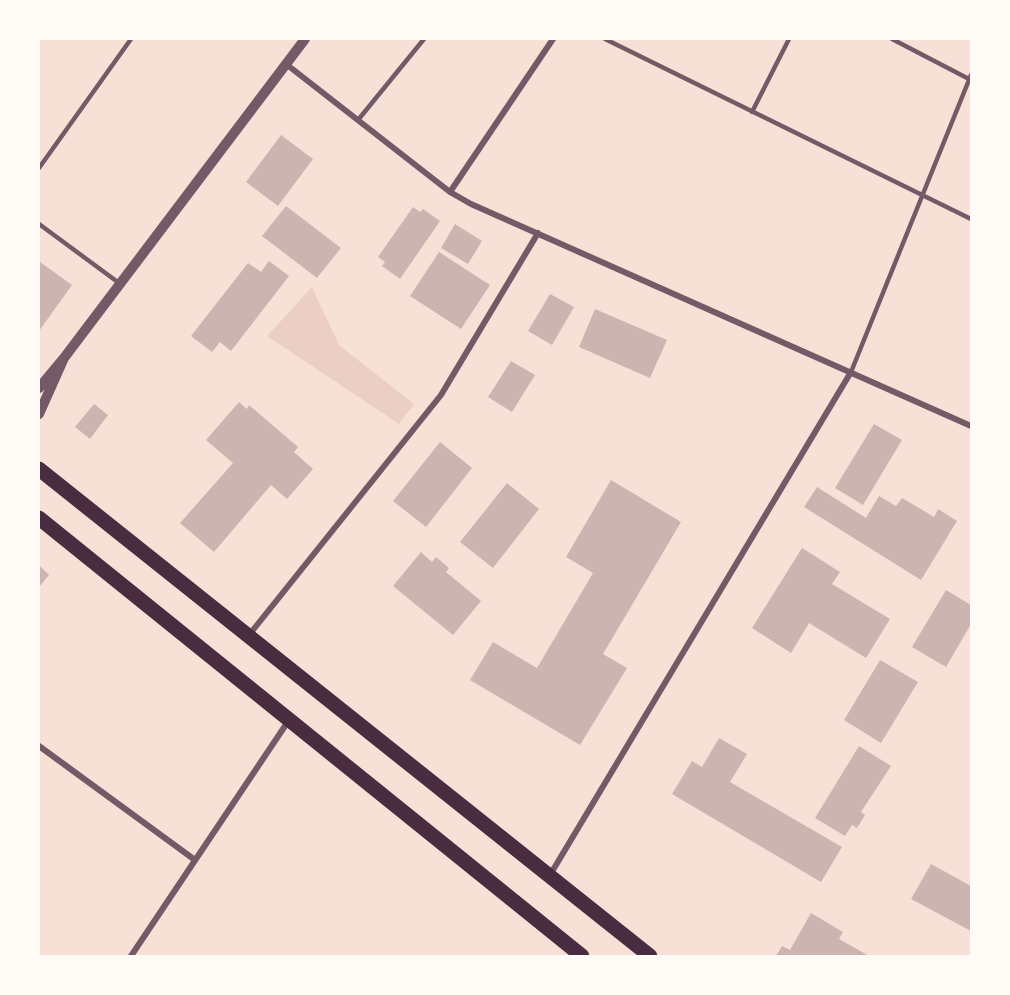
<!DOCTYPE html>
<html>
<head>
<meta charset="utf-8">
<style>
  body { margin:0 }
  #map { position:relative; width:1010px; height:995px; overflow:hidden; background:#f7e1d7; font-family:Lato,sans-serif }
  canvas { display:block }
  .frame { position:absolute; inset:0; border:40px solid #fffaf5; pointer-events:none }
</style>
</head>
<body>
<div id="map">
<canvas width="1010" height="995"></canvas>
<div class="frame"></div>
</div>
<script>
const ctx = document.querySelector('canvas').getContext('2d');
ctx.lineJoin = 'round';
function fill(path, color) { ctx.fillStyle = color; ctx.fill(path, 'evenodd'); }
function stroke(path, color, width, dash) { ctx.strokeStyle = color; ctx.lineWidth = width; ctx.lineCap = dash ? 'butt' : 'round'; ctx.setLineDash(dash || []); ctx.stroke(path); }
const green = new Path2D(`
  M312 287 339 345 414 404 399 424 267 336Z`);
const building = new Path2D(`
  M281 135 313 159 278 206 246 182Z
  M286 206 341 248 317 278 262 236Z
  M413 207 420 212 423 209 440 221 400 279 382 266 385 262 378 257Z
  M455 224 482 241 468 264 441 248Z
  M439 252 490 285 461 329 410 296Z
  M269 261 289 276 231 351 220 342 212 352 191 336 248 263 261 272Z
  M40 262 72 285 39 331V263Z
  M550 294 574 307 552 345 528 331Z
  M595 309 667 340 650 378 579 347Z
  M511 361 535 375 512 412 488 397Z
  M239 402 247 409 249 405 298 447 294 452 313 469 287 499 271 485 214 552 180 523 233 463 206 440Z
  M94 404 108 415 90 439 75 427Z
  M874 424 902 440 863 505 835 488Z
  M440 442 472 468 426 527 393 501Z
  M611 480 681 522 603 654 627 668 580 745 470 680 493 642 537 668 593 573 566 557Z
  M507 483 539 509 493 568 460 542Z
  M817 487 866 518 879 496 896 506 902 498 934 517 938 509 957 521 921 580 804 507Z
  M802 548 840 572 832 584 890 619 866 658 809 623 791 653 752 628Z
  M421 552 432 562 436 557 449 568 446 572 481 601 453 635 393 586Z
  M39 565 49 575 39 587Z
  M946 590 971 605V624L946 667 912 647Z
  M880 660 918 682 881 743 844 720Z
  M719 738 747 754 730 782 842 847 821 882 672 794 692 761 702 767Z
  M859 746 891 766 861 812 865 815 857 828 852 825 845 836 815 818Z
  M931 864 971 886V931L911 899Z
  M811 913 843 932 839 939 869 956H776L782 946 790 950Z`);
const service = new Path2D(`
  M605 39 971 219
  M892 39 969 79
  M752 112 789 39
  M358 120 424 39
  M39 168 131 39
  M39 224 119 283
  M851 372 971 75`);
const minor = new Path2D(`
  M286 64 450 192 471 204 971 426
  M450 192 553 39
  M249 635 441 395 538 233
  M39 746 195 860
  M550 875 851 372
  M131 956 289 720`);
const tertiary = new Path2D(`
  M64 358 305 39
  M39 388 64 358 39 414`);
const primary = new Path2D(`
  M39 469 650 956
  M39 518 582 956`);
fill(green, '#ebcfc5');
fill(building, '#ccb4b1');
stroke(service, '#755966', 4.5);
stroke(minor, '#755966', 6);
stroke(tertiary, '#755966', 10);
stroke(primary, '#4a2c40', 15);
</script>
</body>
</html>
